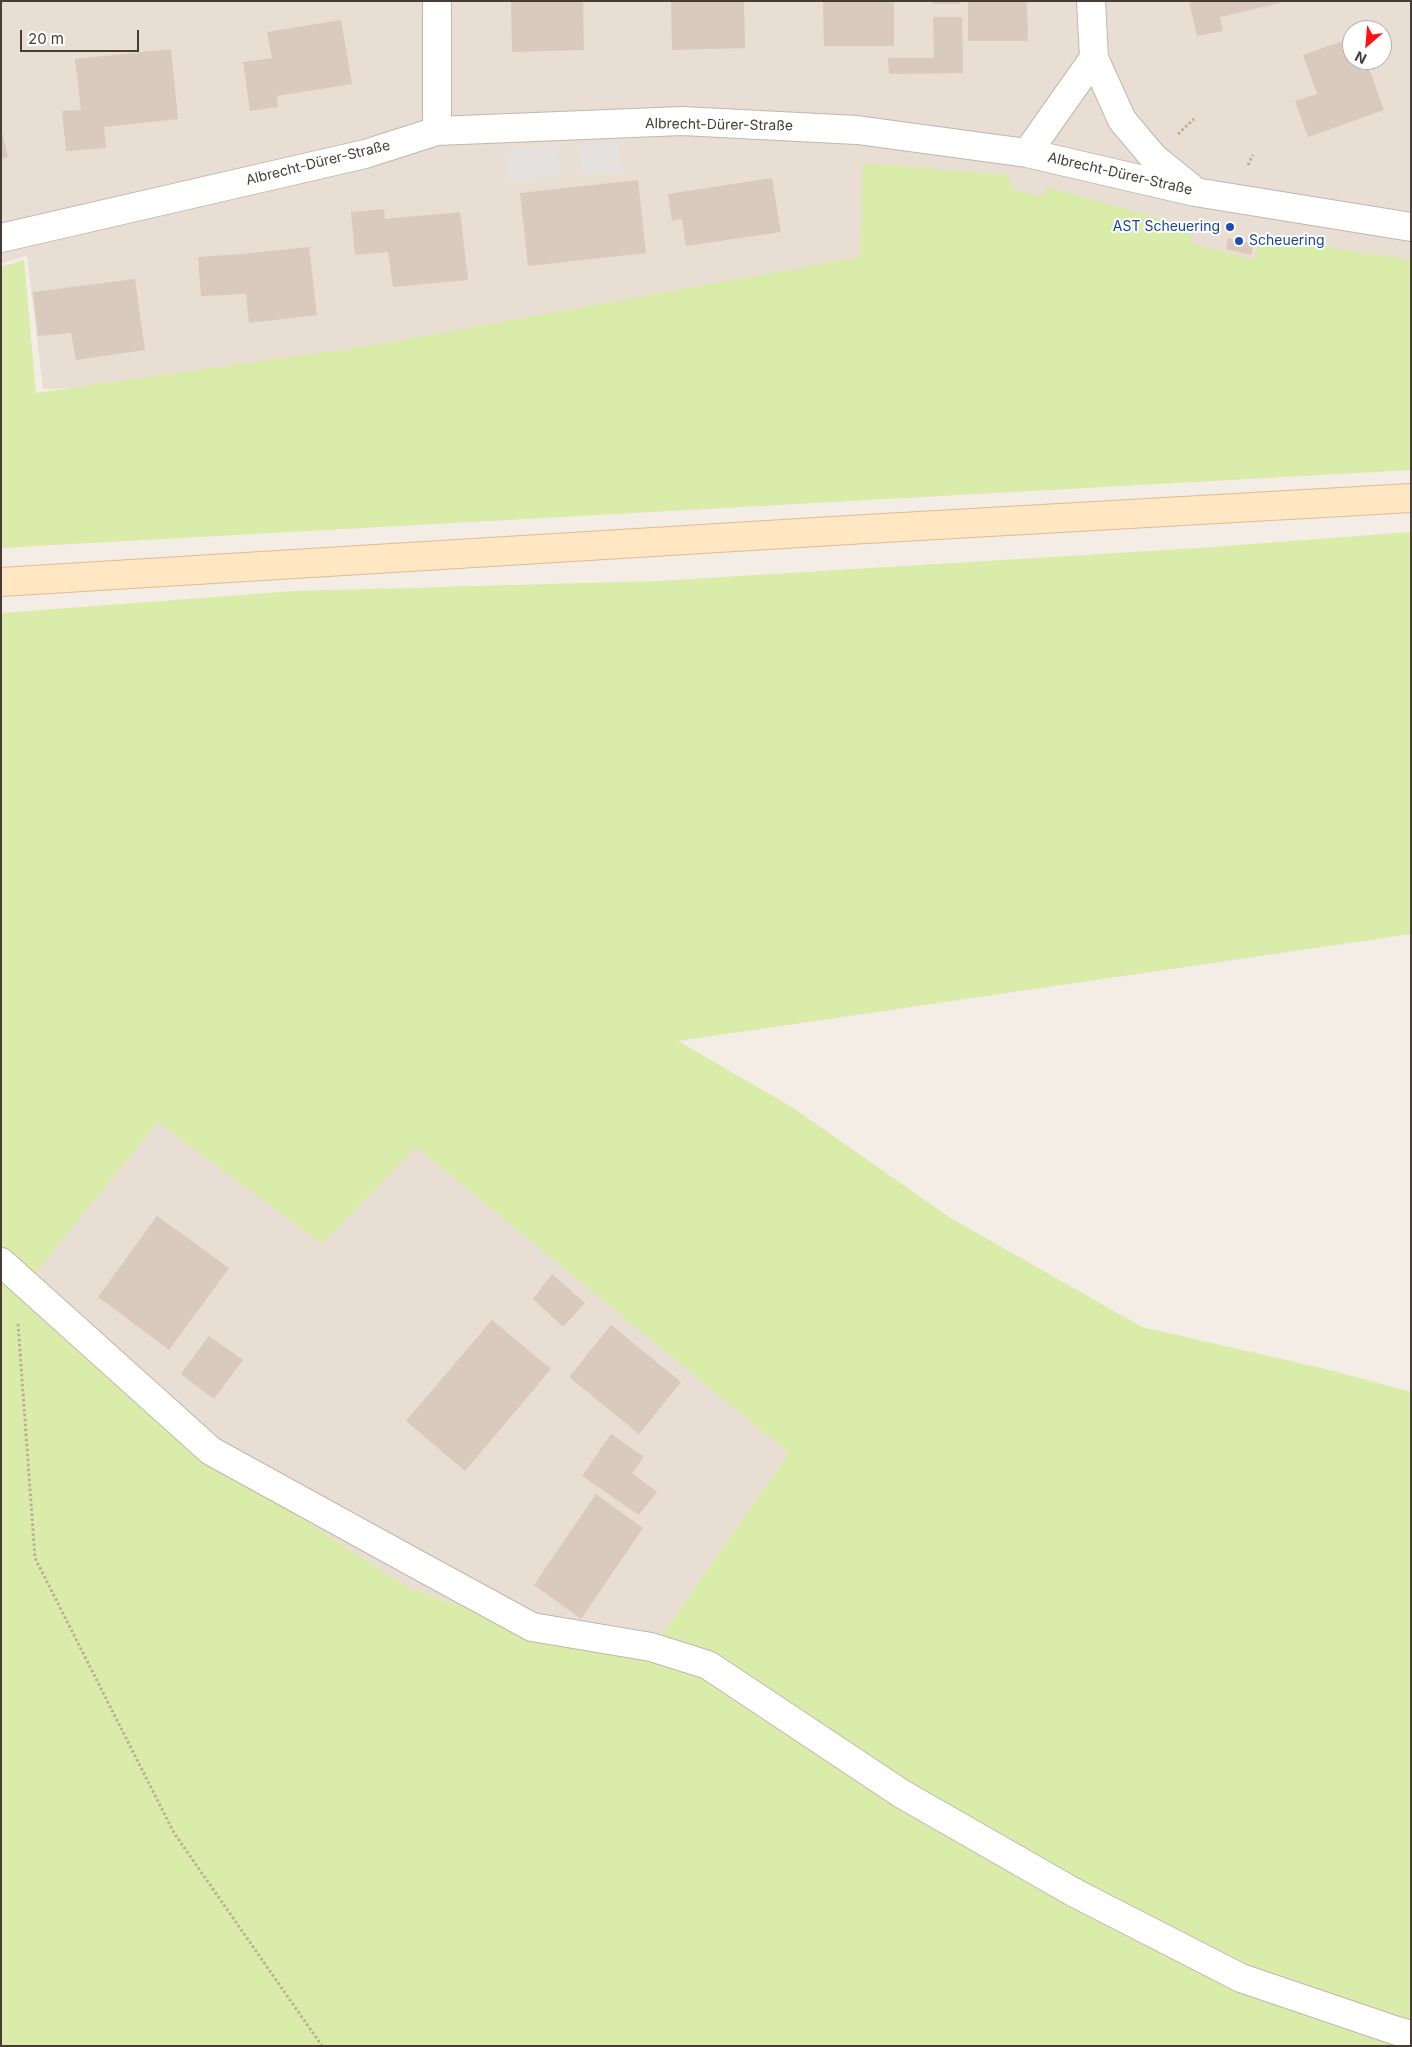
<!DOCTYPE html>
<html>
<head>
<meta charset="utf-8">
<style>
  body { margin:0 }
  #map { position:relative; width:1412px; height:2047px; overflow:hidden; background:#f4ede5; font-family:Inter,sans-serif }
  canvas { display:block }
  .frame { position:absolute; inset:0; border:2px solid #473d34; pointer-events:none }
  .north { position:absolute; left:1342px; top:20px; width:50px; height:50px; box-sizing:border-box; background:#fff; border:1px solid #b5b1ae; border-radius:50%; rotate:207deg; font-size:14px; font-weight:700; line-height:20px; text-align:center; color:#473d34 }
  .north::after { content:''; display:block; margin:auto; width:18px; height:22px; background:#ff1115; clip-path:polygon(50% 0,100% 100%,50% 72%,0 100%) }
  .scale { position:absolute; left:20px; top:30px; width:119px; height:22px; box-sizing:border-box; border:2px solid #473d34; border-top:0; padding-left:6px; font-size:15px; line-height:18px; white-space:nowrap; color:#473d34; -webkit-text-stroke:4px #fff; paint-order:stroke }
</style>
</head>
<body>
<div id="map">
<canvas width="1412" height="2047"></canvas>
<div class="frame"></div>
<div class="north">N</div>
<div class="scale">20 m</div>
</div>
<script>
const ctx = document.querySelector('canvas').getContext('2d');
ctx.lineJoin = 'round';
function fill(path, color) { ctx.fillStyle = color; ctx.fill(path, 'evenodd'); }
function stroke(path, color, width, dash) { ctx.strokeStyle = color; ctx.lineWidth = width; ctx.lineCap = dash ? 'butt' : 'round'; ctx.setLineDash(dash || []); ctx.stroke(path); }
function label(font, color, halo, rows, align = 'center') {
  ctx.font = font + ' Inter,sans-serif'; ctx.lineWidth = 4; ctx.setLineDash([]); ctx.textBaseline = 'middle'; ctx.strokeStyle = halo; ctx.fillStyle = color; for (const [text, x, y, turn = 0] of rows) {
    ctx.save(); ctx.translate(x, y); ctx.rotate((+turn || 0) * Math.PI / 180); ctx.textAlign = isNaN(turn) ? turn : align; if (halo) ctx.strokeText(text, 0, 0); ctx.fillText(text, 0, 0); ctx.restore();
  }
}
const residential = new Path2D(`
  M1 1H1411V360L43 389 27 256 1 263ZM1352 30H1382V60H1352Z
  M158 1122 322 1244 416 1147 789 1453 648 1655 557 1640 409 1588 208 1458 20 1291Z`);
const green = new Path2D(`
  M863 163 1007 175 1015 191 1042 196 1047 187 1190 227 1191 243 1255 260 1260 237 1411 260V470L1 548V267L24 260 36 393 369 346 860 257Z
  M1411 532V934L678 1041 792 1107 949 1217 1142 1327 1330 1370 1411 1392V2046H1V613L295 591 658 581 1199 548ZM158 1122 322 1244 416 1147 789 1453 648 1655 557 1640 409 1588 208 1458 21 1291Z`);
const parking = new Path2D(`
  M618 142 621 171 581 174 580 146Z
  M558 146 561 175 507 180 504 151Z`);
const building = new Path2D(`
  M511 1H583L584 50 512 52Z
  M671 1H744L745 48 672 50Z
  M823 1H894V46H824Z
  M932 1H960V4H932Z
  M968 1H1027L1028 41H968Z
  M1189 1H1281V3L1220 17 1223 31 1197 36Z
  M933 17H962L963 73 889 74 888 58H934Z
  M341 20 352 84 277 96 278 107 250 111 243 62 272 58 267 32Z
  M1352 38V60H1366L1384 110 1308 137 1295 101 1317 94 1303 55Z
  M171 49 178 119 104 127 106 148 66 151 62 111 81 110 75 59Z
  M1 127 8 157 1 159Z
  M772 178 781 232 686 246 682 219 672 221 668 194Z
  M638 180 646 253 528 266 520 193Z
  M384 209 385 219 460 212 468 280 393 287 388 252 355 255 351 212Z
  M1228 238 1253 244 1251 255 1226 249Z
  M309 247 317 315 249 323 246 294 201 296 198 257 242 254Z
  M135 279 145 350 76 360 71 333 38 336 33 292Z
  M157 1216 229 1268 169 1350 98 1297Z
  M552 1274 585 1303 563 1327 533 1299Z
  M492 1320 551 1369 465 1471 406 1421Z
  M611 1325 681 1382 639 1434 569 1377Z
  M209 1336 243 1360 214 1399 181 1374Z
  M611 1434 644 1457 632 1473 657 1492 639 1515 582 1476Z
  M596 1494 643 1528 581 1619 534 1585Z`);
const path = new Path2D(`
  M1178 134 1194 119
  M1248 165 1253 155
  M18 1324 35 1558 174 1833 322 2046`);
const minor = new Path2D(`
  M437 1V131
  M1091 1 1094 58 1122 120 1154 158 1190 187
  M1027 153 1094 58
  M1 238 365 154 437 131 682 121 857 130 1027 153 1195 192 1411 227
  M1 1262 211 1451 420 1566 532 1627 651 1647 708 1665 902 1794 1075 1893 1241 1978 1394 2030 1411 2035`);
const secondary = new Path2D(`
  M1 582 849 530 1411 498`);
const markers = [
  [1230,227,5,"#1a4fb4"],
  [1239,241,5,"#1a4fb4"]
];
const streetNames = [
  ["Albrecht-Dürer-Straße",719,125,1],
  ["Albrecht-Dürer-Straße",318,163,-14],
  ["Albrecht-Dürer-Straße",1120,174,13]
];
const transitNames = [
  ["AST Scheuering",1220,227],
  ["Scheuering",1249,241,"left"]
];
fill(residential, '#e9ded3');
fill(green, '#d9ecaa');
fill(parking, '#e5e1de');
fill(building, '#dac9bd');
stroke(minor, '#c3b6aa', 30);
stroke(secondary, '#dbbc93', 30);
stroke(path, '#c3ac97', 3, [2.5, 2.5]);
stroke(minor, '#fff', 28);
stroke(secondary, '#ffe7c4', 28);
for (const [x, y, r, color] of markers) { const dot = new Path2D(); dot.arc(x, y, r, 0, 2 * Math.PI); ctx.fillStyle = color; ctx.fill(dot); stroke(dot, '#fff', 2); }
label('14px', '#473d34', '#fff', streetNames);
label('14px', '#164399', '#fff', transitNames, 'right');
</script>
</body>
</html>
